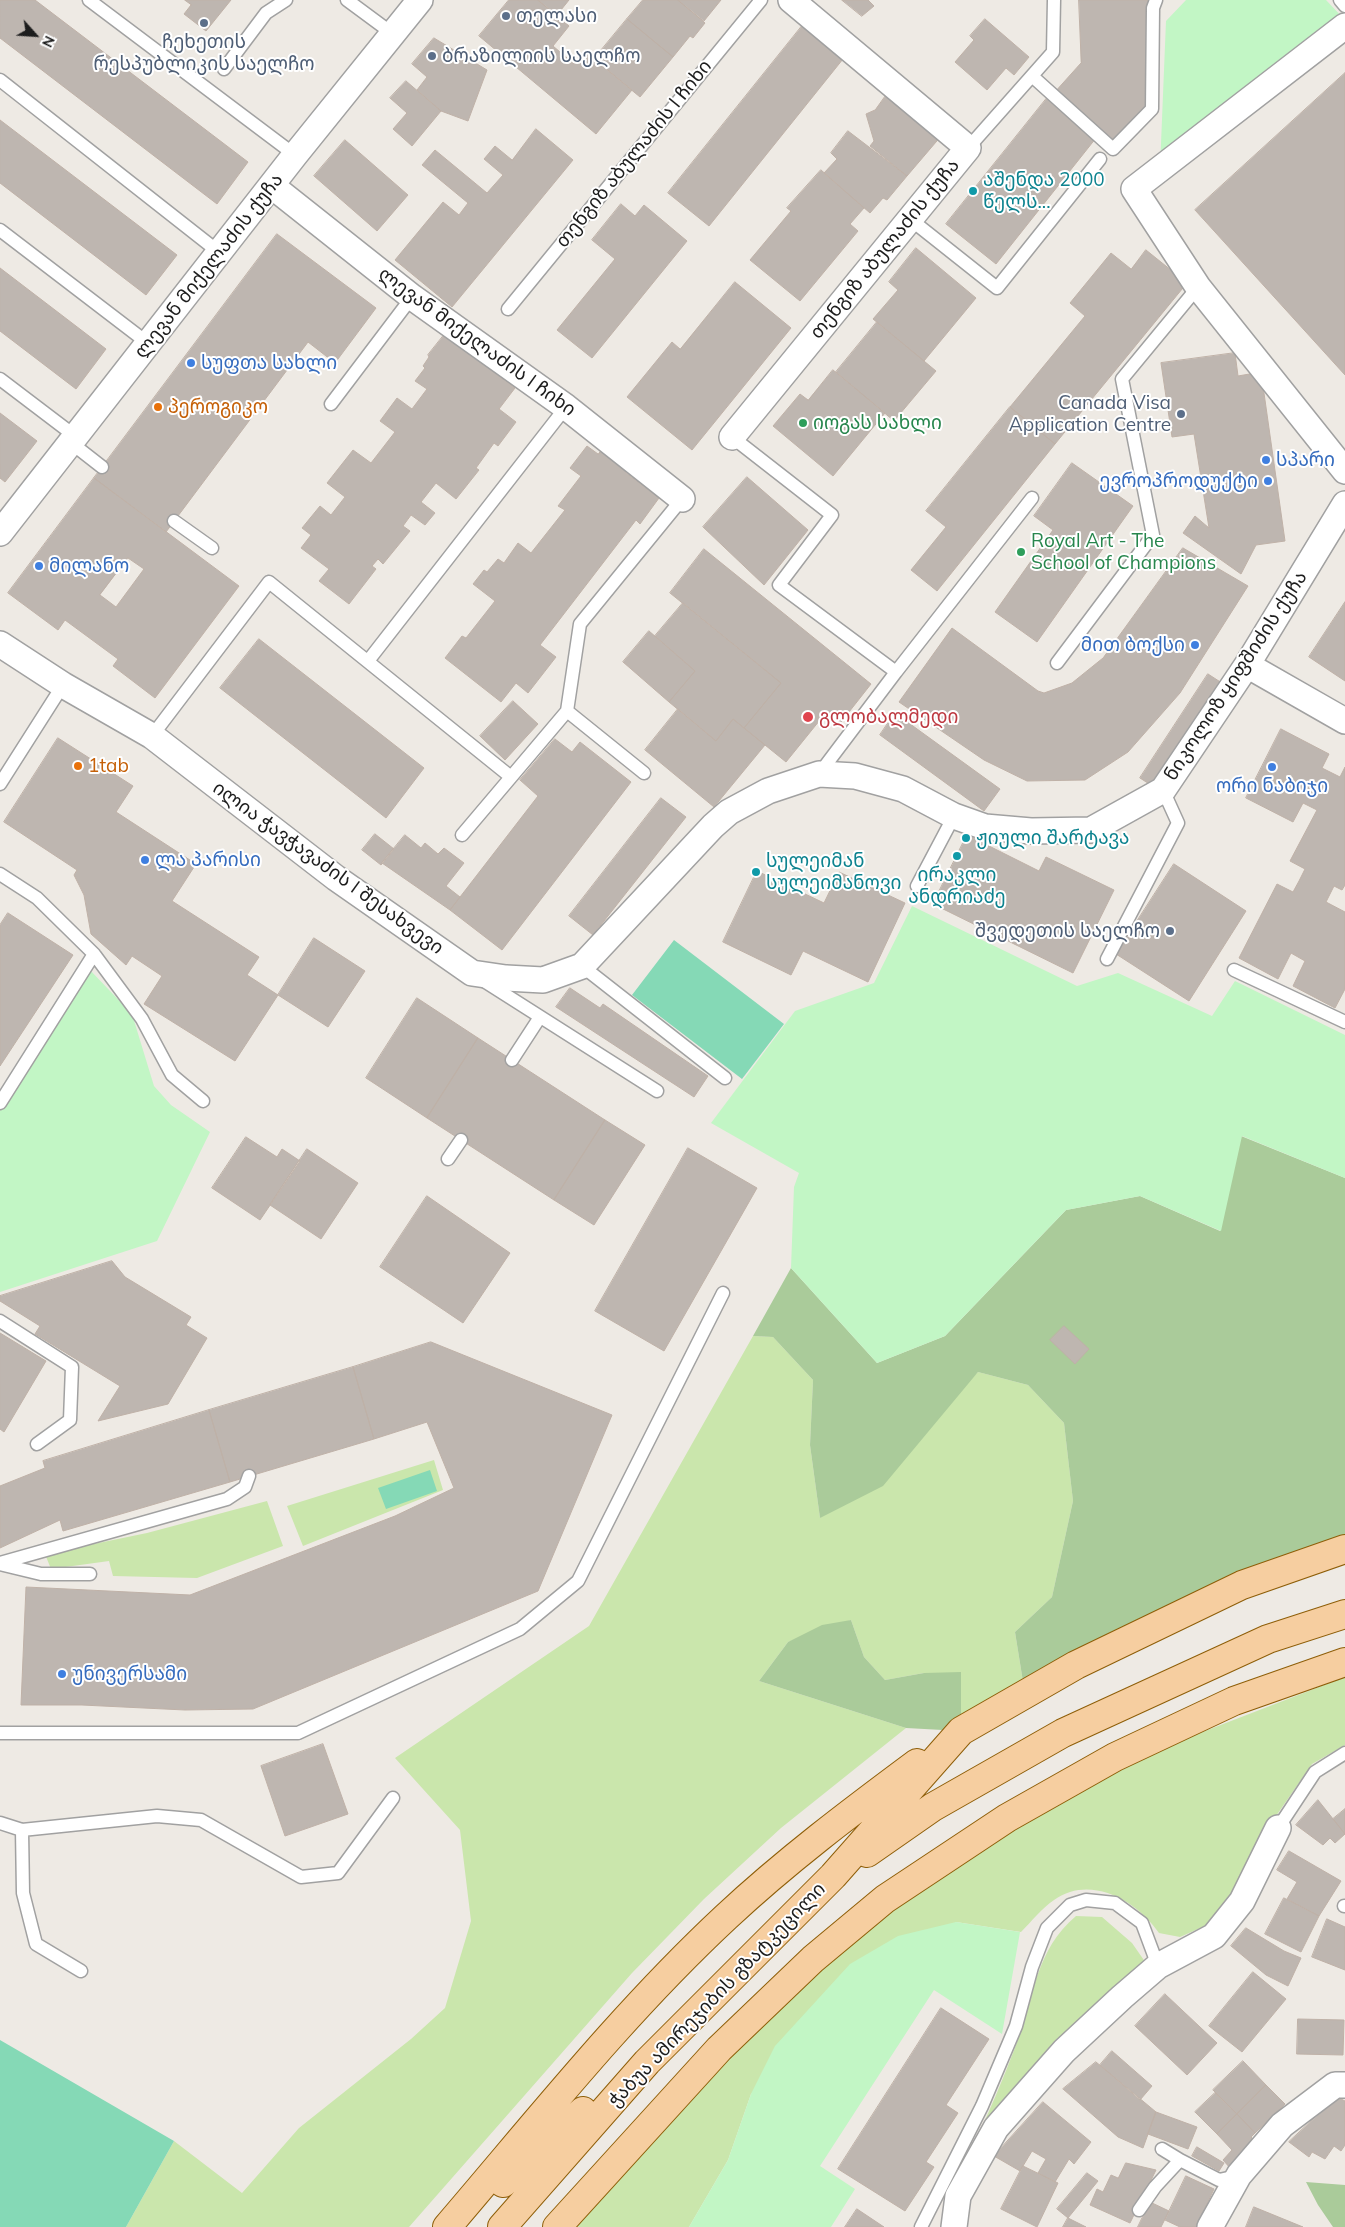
<!DOCTYPE html>
<html>
<head>
<meta charset="utf-8">
<style>
  body { margin:0 }
  #map { position:relative; width:1345px; height:2227px; overflow:hidden; background:#eeeae4; font-family:Mulish,sans-serif }
  canvas { display:block }
  .north { position:absolute; left:10px; top:10px; width:50px; height:50px; -webkit-text-stroke:4px #fff; paint-order:stroke; rotate:116deg; font-size:14px; font-weight:700; line-height:20px; text-align:center; color:#1d1d1d }
  .north::after { content:''; display:block; margin:auto; width:18px; height:22px; background:#1d1d1d; clip-path:polygon(50% 0,100% 100%,50% 72%,0 100%) }
</style>
</head>
<body>
<div id="map">
<canvas width="1345" height="2227"></canvas>
<div class="north">N</div>
</div>
<script>
const ctx = document.querySelector('canvas').getContext('2d');
ctx.lineJoin = 'round';
function fill(path, color) { ctx.fillStyle = color; ctx.fill(path, 'evenodd'); }
function stroke(path, color, width, dash) { ctx.strokeStyle = color; ctx.lineWidth = width; ctx.lineCap = dash ? 'butt' : 'round'; ctx.setLineDash(dash || []); ctx.stroke(path); }
function label(font, color, halo, rows, align = 'center') {
  ctx.font = font + ' Mulish,"Noto Sans Georgian",sans-serif'; ctx.lineWidth = 4; ctx.setLineDash([]); ctx.textBaseline = 'middle'; ctx.strokeStyle = halo; ctx.fillStyle = color; for (const [text, x, y, turn = 0] of rows) {
    ctx.save(); ctx.translate(x, y); ctx.rotate((+turn || 0) * Math.PI / 180); ctx.textAlign = isNaN(turn) ? turn : align; if (halo) ctx.strokeText(text, 0, 0); ctx.fillText(text, 0, 0); ctx.restore();
  }
}
const grass = new Path2D(`
  M753 1336 773 1337 813 1380 810 1445 820 1518 978 1372 1028 1385 1064 1423 1073 1501 1052 1597 1015 1632 1025 1694 961 1731 924 1673 885 1680 864 1657 851 1620 788 1642 759 1681 906 1728 781 1828 704 1899 632 1973 409 2227H126L174 2141 242 2193 299 2128 411 2039 445 2008 471 1921 460 1830 395 1758 589 1626Z
  M434 1460 443 1490 303 1546 287 1506Z
  M267 1501 283 1546 197 1578 113 1576 109 1561 51 1569 45 1554 147 1533Z
  M1345 1677V1745L1312 1764 1267 1829 1234 1893 1207 1925 1180 1937 1159 1933C1137 1901 1091 1874 1054 1900 1042 1908 1031 1922 1021 1932L956 1922 751 2094 728 2160 689 2227H574L638 2150 816 1971 905 1893 1117 1765Z
  M1076 1916 1102 1917 1132 1943 1148 1966 1091 2013 1006 2098 973 2147C988 2114 1003 2080 1016 2045 1033 1999 1036 1949 1076 1916Z`);
const forest = new Path2D(`
  M1241 1136 1345 1178V1549L1025 1694 1015 1632 1052 1597 1073 1501 1064 1423 1028 1385 978 1372 883 1486 820 1518 810 1445 813 1380 773 1337 753 1336 791 1268 877 1363 945 1336 1066 1210 1140 1196 1220 1231Z
  M851 1620 864 1657 885 1680 924 1673 961 1672V1731L906 1728 759 1681 788 1642 822 1625Z
  M1306 2182 1345 2185V2227H1333L1318 2205Z`);
const park = new Path2D(`
  M1186 0H1326L1345 20 1160 168 1166 21Z
  M912 906 1077 986 1118 973 1212 1016 1235 981 1345 1035V1178L1242 1136 1221 1231 1140 1196 1066 1210 945 1336 877 1363 791 1268 794 1187 799 1173 711 1123 795 1011 874 983Z
  M89 969 132 1014 154 1086 171 1105 210 1132 157 1241 0 1292V1106Z
  M956 1922 1020 1932 1002 2034 934 1990 820 2166 855 2189 831 2227H689L728 2160 751 2094 775 2046 850 1964 898 1936Z`);
const pitch = new Path2D(`
  M674 940 784 1024 742 1079 632 995Z
  M430 1470 437 1491 386 1509 378 1488Z
  M0 2040 174 2141 126 2227H0Z`);
const building = new Path2D(`
  M0 0H35L248 162 217 204 0 38Z
  M185 0H231L206 31 184 14 191 5Z
  M509 0H538L569 26 553 46 574 64 585 51 632 90 596 134 479 36Z
  M538 0H569L557 15Z
  M643 0H678L705 23 693 38 690 36 673 57 627 19Z
  M678 0H721L704 21Z
  M842 0H868L874 6 862 16Z
  M1079 0H1148V107L1112 144 1054 93 1081 63Z
  M627 19 673 57 640 97 594 59Z
  M985 19 1029 57 1014 75 1006 68 987 90 955 62 974 40 970 36Z
  M802 26 843 59 709 226 668 193Z
  M434 38 487 70 468 121 441 111 417 90 427 77 412 64Z
  M1345 73V375L1195 210Z
  M406 81 441 111 412 146 393 129 407 113 390 98Z
  M887 94 942 135 907 176 870 146 874 141 866 114 875 110Z
  M1047 98 1096 138 996 264 946 224Z
  M0 120 177 255 146 295 0 183Z
  M536 129 573 160 452 307 395 260 443 202 459 215 468 203 422 165 435 150 487 193 503 175 484 159 495 146 512 160Z
  M848 131 907 176 887 200 883 198 870 213 824 173 837 159 831 153Z
  M345 140 408 195 377 231 314 176Z
  M821 170 864 208 850 224 858 231 800 301 750 260 791 211 787 208Z
  M621 204 635 216 644 205 687 241 592 358 557 330 615 259 592 240Z
  M277 234 376 308 335 363 308 342 166 532 94 478Z
  M916 248 976 298 924 361 873 319 898 290 889 282Z
  M1146 250 1187 283 1055 444 1010 407 1085 316 1070 303 1111 253 1131 269Z
  M0 268 106 349 76 389 0 331Z
  M735 282 791 328 692 450 627 397 672 342 680 349Z
  M877 322 936 371 894 421 836 372Z
  M448 330 458 345 515 388 499 409 516 422 498 446 494 443 476 468 479 470 456 499 436 483 421 502 435 513 425 525 411 515 403 526 410 531 383 564 378 559 372 566 376 569 349 604 319 581 329 569 301 548 311 535 302 528 320 506 331 515 345 497 327 483 353 450 371 463 395 432 380 421 397 398 412 409 427 389 415 381 425 368 423 366 429 357 428 355Z
  M1235 353 1238 376 1261 372 1285 541 1256 545 1241 574 1183 533 1195 516 1209 528 1194 434 1172 437 1161 363Z
  M833 370 885 413 833 476 773 426 800 394 808 400Z
  M1010 407 1055 444 937 591 911 570 946 527 926 511Z
  M0 413 37 441 5 482 0 478Z
  M607 443 633 463 625 472 659 498 640 524 636 520 540 645 556 657 528 693 516 683 501 702 445 658 462 636 466 638 495 601 473 584 484 570 487 572 498 559 504 563 518 543 531 553 565 510 558 506 581 476 570 468 587 446 598 454Z
  M1072 463 1133 506 1037 642 995 612 1053 530 1034 516Z
  M747 477 808 530 764 585 703 527Z
  M94 478 239 586 155 698 113 666 118 659 65 620 58 630 8 593ZM128 558 144 569 116 607 100 595Z
  M1183 548 1248 586 1180 693 1128 752 1085 780 1027 781 984 760 899 702 952 628 1038 691 1044 693 1072 683 1103 658Z
  M704 549 871 684 838 726 824 715 786 762 744 728 781 683 670 593Z
  M1345 602V681L1309 657Z
  M683 603 781 683 744 728 733 719 716 741 669 702 695 671 655 636Z
  M649 631 695 671 669 702 623 662Z
  M259 639 424 768 386 818 220 688Z
  M1208 674 1225 685 1157 789 1140 778Z
  M513 701 538 724 505 760 480 736Z
  M678 709 716 741 733 719 765 745 714 807 645 750Z
  M895 713 1000 789 984 811 880 735Z
  M1281 729 1329 754 1322 768 1340 777 1345 767V885L1342 890 1334 886 1326 902 1345 912V989L1335 1008 1293 986 1305 961 1291 953 1278 979 1239 958 1277 884 1293 892 1299 881 1305 869 1290 861 1317 810 1303 803 1293 822 1246 798Z
  M58 738 133 786 116 812 196 864 172 901 259 957 247 975 278 995 235 1061 144 1004 162 976 132 956 126 965 91 934 84 895 74 875 77 870 4 822Z
  M555 739 572 752 580 742 631 782 502 950 450 910 538 796 520 780Z
  M661 798 686 817 593 935 569 916Z
  M375 834 394 849 381 865 362 850Z
  M405 835 421 848 425 843 438 854 444 848 464 863 446 886 460 897 450 910 382 863Z
  M967 835 1039 871 1046 857 1114 890 1073 973 933 904Z
  M1174 864 1246 911 1189 1001 1116 954Z
  M757 871 824 903 839 872 905 903 868 982 803 951 791 975 723 942Z
  M8 913 73 955 0 1066V925Z
  M314 938 365 971 328 1027 278 995Z
  M570 988 600 1008 603 1004 708 1076 694 1097 556 1007Z
  M417 998 478 1038 427 1118 366 1078Z
  M478 1038 605 1120 554 1200 427 1118Z
  M605 1120 645 1145 594 1225 554 1200Z
  M246 1137 277 1157 282 1149 300 1161 260 1220 212 1188Z
  M688 1148 757 1188 664 1351 595 1311Z
  M307 1149 358 1183 321 1239 270 1205Z
  M427 1196 510 1253 463 1323 380 1267Z
  M112 1261 125 1277 191 1317 186 1325 207 1338 168 1404 98 1421 120 1386 35 1334 40 1326 0 1301V1296Z
  M1064 1326 1089 1349 1075 1364 1050 1340Z
  M0 1333 46 1361 4 1432 0 1429Z
  M431 1342 612 1415 538 1591 253 1709 185 1710 82 1705H21L26 1587 190 1595 395 1516 454 1488 427 1422 374 1439 353 1367Z
  M353 1367 374 1439 230 1482 209 1410Z
  M209 1410 230 1482 63 1531 60 1520 0 1548V1486L45 1468 43 1461Z
  M323 1744 348 1814 285 1836 261 1766Z
  M1318 1800 1345 1834 1335 1843 1330 1838 1323 1845 1296 1825Z
  M1345 1809V1834L1333 1819Z
  M1289 1851 1341 1881 1319 1916 1287 1899 1297 1882 1277 1870Z
  M1284 1898 1319 1916 1301 1952 1265 1934Z
  M1327 1919 1345 1927V1970L1312 1957Z
  M1246 1928 1284 1951 1301 1958 1288 1986 1266 1975 1231 1946Z
  M1253 1972 1286 1999 1242 2052 1209 2026Z
  M1165 1994 1217 2043 1187 2075 1135 2026Z
  M941 2008 989 2039 946 2105 958 2113 926 2162 934 2167 905 2211 838 2169Z
  M1298 2019 1344 2020 1343 2055 1297 2054Z
  M1112 2051 1152 2086 1140 2100 1100 2065Z
  M1243 2061 1266 2085 1237 2114 1213 2090Z
  M1096 2062 1156 2112 1143 2148 1118 2137 1063 2089Z
  M1266 2085 1285 2104 1255 2133 1237 2114Z
  M1215 2093 1237 2114 1217 2134 1195 2112Z
  M1337 2097 1345 2101V2145L1341 2151 1334 2146 1325 2159 1312 2152 1309 2157 1289 2142Z
  M1043 2102 1091 2142 1074 2164 1069 2159 1055 2182 1038 2173 1046 2159 1032 2151 1020 2171 994 2156Z
  M1156 2112 1197 2127 1188 2149 1148 2134Z
  M1237 2114 1255 2133 1251 2137 1257 2143 1231 2169 1223 2160 1232 2150 1217 2134Z
  M1197 2147 1224 2163 1219 2171 1192 2156Z
  M1126 2163 1156 2170 1130 2223 1090 2205 1097 2189 1103 2192 1111 2175 1118 2178Z
  M1023 2166 1058 2183 1037 2227 1001 2209Z
  M1087 2173 1098 2181 1068 2218 1057 2209Z
  M1186 2176 1214 2189 1196 2227H1180L1165 2220Z
  M1150 2202 1169 2211 1161 2227H1138Z
  M1254 2207 1303 2227H1246Z
  M857 2209 884 2227H845Z
  M1068 2218 1086 2227H1063Z`);
const service = new Path2D(`
  M89 0 295 155
  M347 0 393 34
  M1340 0 1345 6
  M224 69 266 13 286 0
  M1032 76 1113 149 1152 109 1153 8 1156 0
  M0 80 220 253
  M968 148 1053 52 1054 0
  M910 219 997 288 1100 159
  M0 230 149 344
  M508 309 761 0
  M0 379 75 436
  M331 404 412 297
  M732 437 832 515 779 585 896 672 819 774
  M70 442 102 467
  M174 521 212 548
  M368 661 566 407
  M1057 663 1153 535 1122 379 1198 287
  M896 672 1032 498
  M567 711 644 773
  M152 736 269 582 511 777
  M0 784 63 685
  M462 835 567 711 580 624 682 499
  M0 874 37 898 94 954 142 1019 172 1075 203 1101
  M917 886 954 816
  M1107 959 1178 823 1163 790
  M582 966 725 1078
  M1234 970 1345 1022
  M484 981 657 1091
  M512 1060 540 1017
  M0 1103 94 954
  M448 1159 461 1140
  M0 1321 72 1367 70 1420 37 1444
  M0 1563 227 1499 245 1487 249 1476
  M0 1564 41 1574H90
  M0 1733H298L520 1629 578 1581 723 1293
  M0 1823 22 1830 157 1816 201 1820 301 1877 338 1873 393 1798
  M1278 1828 1315 1772 1345 1753
  M22 1830 23 1893 36 1944 81 1971
  M1344 1906H1345
  M1162 2149 1180 2160
  M1139 2210 1155 2187 1180 2160 1219 2180 1237 2176
  M921 2227 982 2106 1016 2026 1032 1967 1047 1928 1070 1905 1086 1900 1115 1903 1142 1923 1158 1966`);
const minor = new Path2D(`
  M1345 26 1134 189 1198 287 1345 471
  M272 186 412 297 566 407 682 499
  M732 437 968 148 791 0
  M0 533 295 155 420 0
  M0 644 63 685 152 736 336 878 472 973 506 978 543 980 582 966 713 826 729 812 768 791 819 774 855 776 903 789 954 816 985 827 1031 831 1091 830 1163 790 1247 665 1345 504
  M1247 665 1345 721
  M954 2227 958 2196 996 2128 1064 2051 1122 1997 1158 1966 1214 1936 1242 1901 1278 1828
  M1210 2227 1239 2175 1282 2125 1335 2085H1345`);
const primary = new Path2D(`
  M867 1853 933 1807 1063 1733 1268 1639 1345 1614
  M503 2183 583 2111
  M447 2227C537 2122 624 2012 726 1917 786 1861 851 1812 917 1763
  M502 2227 647 2062 833 1876 961 1731 1076 1665 1242 1585 1345 1549
  M557 2227 719 2049 813 1959 885 1899 1007 1818 1115 1757 1234 1701 1345 1662`);
const markers = [
  [506,16,5,"#5c6f8a"],
  [204,23,5,"#5c6f8a"],
  [432,56,5,"#5c6f8a"],
  [973,191,5,"#0f9aa8"],
  [191,363,5,"#3f7fe0"],
  [158,407,5,"#e8710a"],
  [1181,414,5,"#5c6f8a"],
  [803,423,5,"#2e9e5b"],
  [1266,460,5,"#3f7fe0"],
  [1268,481,5,"#3f7fe0"],
  [1021,552,5,"#2e9e5b"],
  [39,566,5,"#3f7fe0"],
  [1195,645,5,"#3f7fe0"],
  [808,717,6,"#e0444e"],
  [78,766,5,"#e8710a"],
  [1272,767,5,"#3f7fe0"],
  [966,838,5,"#0f9aa8"],
  [957,856,5,"#0f9aa8"],
  [145,860,5,"#3f7fe0"],
  [756,872,5,"#0f9aa8"],
  [1170,931,5,"#5c6f8a"],
  [62,1674,5,"#3f7fe0"]
];
const serviceNames = [
  ["თელასი",516,16],
  ["ჩეხეთის",204,42,"center"],
  ["რესპუბლიკის საელჩო",204,64,"center"],
  ["ბრაზილიის საელჩო",442,56],
  ["Canada Visa",1171,403,"right"],
  ["Application Centre",1171,425,"right"],
  ["შვედეთის საელჩო",1160,931,"right"]
];
const streetNames = [
  ["თენგიზ აბულაძის I ჩიხი",634,154,-51],
  ["თენგიზ აბულაძის ქუჩა",885,249,-51],
  ["ლევან მიქელაძის ქუჩა",209,266,-52],
  ["ლევან მიქელაძის I ჩიხი",477,342,36],
  ["ნიკოლოზ ყიფშიძის ქუჩა",1236,676,-57],
  ["ილია ჭავჭავაძის I შესახვევი",328,868,36],
  ["ჭაბუა ამირეჯიბის გზატკეცილი",717,1995,-46]
];
const cultureNames = [
  ["აშენდა 2000",983,180],
  ["წელს...",983,202],
  ["ჟიული შარტავა",976,838],
  ["სულეიმან",766,861],
  ["სულეიმანოვი",766,883],
  ["ირაკლი",957,875,"center"],
  ["ანდრიაძე",957,897,"center"]
];
const shopNames = [
  ["სუფთა სახლი",201,363],
  ["სპარი",1276,460],
  ["ევროპროდუქტი",1258,481,"right"],
  ["მილანო",49,566],
  ["მით ბოქსი",1185,645,"right"],
  ["ორი ნაბიჯი",1272,786,"center"],
  ["ლა პარისი",155,860],
  ["უნივერსამი",72,1674]
];
const foodNames = [
  ["პეროგიკო",168,407],
  ["1tab",88,766]
];
const leisureNames = [
  ["იოგას სახლი",813,423],
  ["Royal Art - The",1031,541],
  ["School of Champions",1031,563]
];
const healthNames = [
  ["გლობალმედი",819,717]
];
fill(grass, '#cae6ac');
fill(forest, '#aacb9a');
fill(park, '#c2f6c5');
fill(pitch, '#85d9b6');
fill(building, '#beb6b0');
stroke(building, '#bfb1a7', 1);
stroke(service, '#a1a1a1', 15);
stroke(minor, '#a1a1a1', 28);
stroke(primary, '#8e5e08', 30);
stroke(service, '#fff', 12);
stroke(minor, '#fff', 25);
stroke(primary, '#f6cea0', 28);
for (const [x, y, r, color] of markers) { const dot = new Path2D(); dot.arc(x, y, r, 0, 2 * Math.PI); ctx.fillStyle = color; ctx.fill(dot); stroke(dot, '#fff', 2); }
label('19px', '#4e5e75', '#fff', serviceNames, 'left');
label('19px', '#1d1d1d', '#fff', streetNames);
label('19px', '#0d838f', '#fff', cultureNames, 'left');
label('19px', '#366cbe', '#fff', shopNames, 'left');
label('19px', '#c56008', '#fff', foodNames, 'left');
label('19px', '#27864d', '#fff', leisureNames, 'left');
label('19px', '#be3a42', '#fff', healthNames, 'left');
</script>
</body>
</html>
